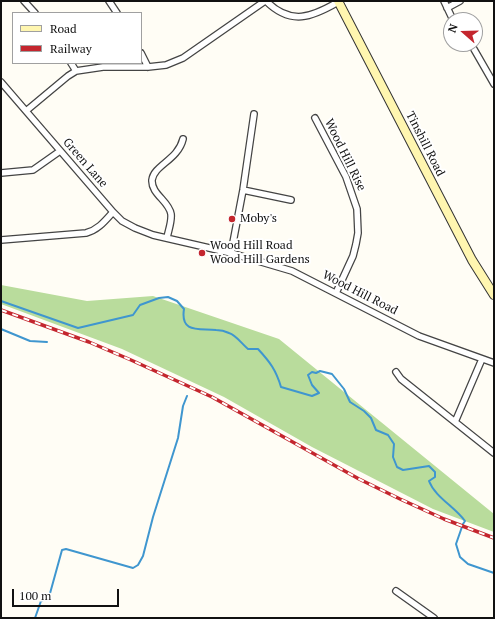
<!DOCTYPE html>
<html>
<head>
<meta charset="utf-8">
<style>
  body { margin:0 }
  #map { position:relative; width:495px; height:619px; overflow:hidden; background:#fffdf5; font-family:"PT Serif",serif }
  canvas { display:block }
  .frame { position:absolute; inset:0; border:2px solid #111; pointer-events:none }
  .legend { position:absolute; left:12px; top:12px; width:130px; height:52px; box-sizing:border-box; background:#fff; border:1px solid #a0a0a0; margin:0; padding:5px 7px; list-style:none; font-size:12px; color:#111 }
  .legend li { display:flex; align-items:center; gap:8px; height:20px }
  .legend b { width:20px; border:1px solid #a0a0a0 }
  .north { position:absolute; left:443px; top:12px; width:40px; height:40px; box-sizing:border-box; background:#fff; border:1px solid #a0a0a0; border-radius:50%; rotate:290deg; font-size:11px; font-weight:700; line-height:16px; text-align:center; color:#111 }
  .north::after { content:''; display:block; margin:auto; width:14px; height:18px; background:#c4262e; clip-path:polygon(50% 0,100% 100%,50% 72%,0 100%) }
  .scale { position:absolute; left:12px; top:589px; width:107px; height:18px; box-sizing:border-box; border:2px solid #111; border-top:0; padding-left:5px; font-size:12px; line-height:14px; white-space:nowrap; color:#111; -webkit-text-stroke:3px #fff; paint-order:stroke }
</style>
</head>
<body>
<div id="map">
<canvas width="495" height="619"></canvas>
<div class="frame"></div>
<ul class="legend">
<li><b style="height:5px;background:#fff6b0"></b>Road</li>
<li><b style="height:5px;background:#c4262e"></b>Railway</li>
</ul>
<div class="north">N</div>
<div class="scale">100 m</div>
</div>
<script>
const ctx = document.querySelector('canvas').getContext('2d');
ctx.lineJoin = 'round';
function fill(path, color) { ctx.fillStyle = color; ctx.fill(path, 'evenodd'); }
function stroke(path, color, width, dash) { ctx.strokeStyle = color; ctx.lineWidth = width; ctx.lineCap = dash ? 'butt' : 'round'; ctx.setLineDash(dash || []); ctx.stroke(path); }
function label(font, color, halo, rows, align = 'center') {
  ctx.font = font + ' "PT Serif",serif'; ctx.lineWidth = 4; ctx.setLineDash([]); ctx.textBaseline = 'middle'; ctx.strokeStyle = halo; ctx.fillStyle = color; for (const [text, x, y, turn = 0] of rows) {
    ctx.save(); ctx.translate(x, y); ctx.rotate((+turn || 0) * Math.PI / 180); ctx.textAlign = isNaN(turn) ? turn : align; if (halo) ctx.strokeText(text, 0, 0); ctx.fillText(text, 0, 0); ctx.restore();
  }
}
const forest = new Path2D(`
  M1 285 87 301 153 296 279 339 494 514V532L433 509 312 447 224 397 122 349 1 304Z`);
const stream = new Path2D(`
  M1 301 78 328 133 315 140 305 159 298 168 297 177 301 184 309C180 334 200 328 216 330 220 330 225 331 229 333 236 335 242 344 248 349H258C270 362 276 370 281 387L312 396 319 393 312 385 308 375 312 372 316 373 320 371 332 374 344 389 350 402 364 411 371 418 376 430 388 435 394 444 393 457 397 467 403 470 429 466 435 472V477L429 481C435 497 455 507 465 521L463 524 456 544 460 557 468 564 494 573
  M1 329 30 341 47 342
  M35 618 41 601 49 597 62 550 66 549 133 568 138 565 143 556 153 517 178 438 183 406 187 396`);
const street = new Path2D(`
  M24 1 35 13
  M109 1 117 13
  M266 1C291 26 312 17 338 2
  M444 1 453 20
  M447 8 460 1
  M471 44 494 84
  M141 53 148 67
  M71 63 76 71
  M1 82 113 212 122 221 135 228 153 235 231 253 292 271 419 336 494 363
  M26 111 68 76 76 71 103 67H148L166 65 183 58 265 1
  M315 118 346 177 357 209 358 233 356 244 353 256 336 293
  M1 173 33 170 60 151
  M243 190 291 200
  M167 238C168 231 172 222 171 214 169 201 151 194 152 180 154 165 178 160 183 139
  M1 240 86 233C98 230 105 221 113 212
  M231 253 243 190 254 114
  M396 372 401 379 494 453
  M455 422 482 359
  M396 591 434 618`);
const secondary = new Path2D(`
  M338 1 472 260 494 295`);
const rail = new Path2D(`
  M1 310 89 342 131 360 212 397 359 479 400 499 444 519 494 538`);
const markers = [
  [232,219,4,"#c4262e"],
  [202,253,4,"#c4262e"]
];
const streetNames = [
  ["Tinshill Road",425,144,63],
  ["Wood Hill Rise",345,155,64],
  ["Green Lane",85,163,49],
  ["Wood Hill Road",360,293,27]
];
const poiNames = [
  ["Moby's",240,219],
  ["Wood Hill Road",210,246],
  ["Wood Hill Gardens",210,260]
];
fill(forest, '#b9dc9c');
stroke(stream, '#3f96cf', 2);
stroke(street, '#444', 8);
stroke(secondary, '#333', 10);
stroke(street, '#fff', 5.5);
stroke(secondary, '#fff6b0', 8);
stroke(rail, '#c4262e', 3.5);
stroke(rail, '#fff', 2, [6]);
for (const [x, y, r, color] of markers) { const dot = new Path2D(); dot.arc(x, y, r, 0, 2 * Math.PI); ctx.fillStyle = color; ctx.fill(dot); stroke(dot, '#fff', 1.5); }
label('12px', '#111', '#fff', streetNames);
label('12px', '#111', '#fff', poiNames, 'left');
</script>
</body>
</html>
